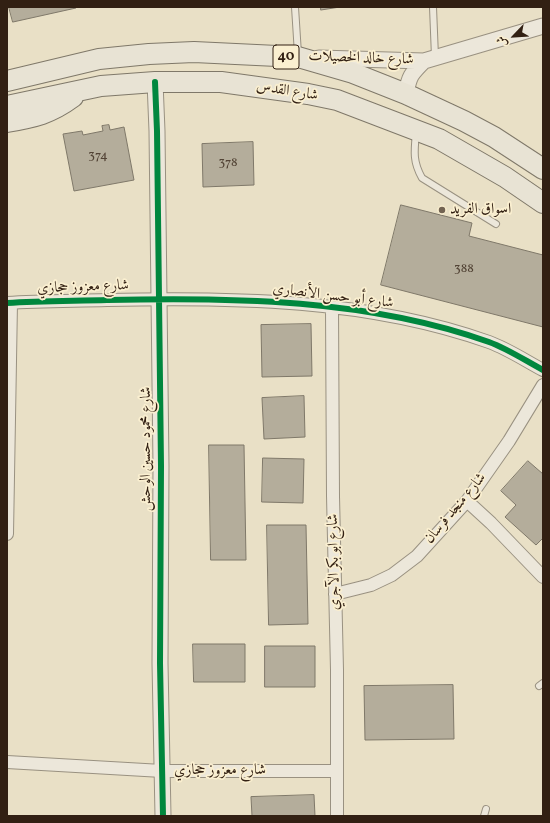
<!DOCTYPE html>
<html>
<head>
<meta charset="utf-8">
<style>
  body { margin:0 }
  #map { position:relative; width:550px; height:823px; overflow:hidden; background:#e9e0c6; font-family:Vollkorn,Amiri,serif }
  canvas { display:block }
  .frame { position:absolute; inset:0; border:8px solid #322013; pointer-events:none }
  .north { position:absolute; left:494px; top:16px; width:40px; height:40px; -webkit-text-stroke:3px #faefd0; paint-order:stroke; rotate:245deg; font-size:11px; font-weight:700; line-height:16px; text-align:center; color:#322013 }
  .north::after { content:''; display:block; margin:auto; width:14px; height:18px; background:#322013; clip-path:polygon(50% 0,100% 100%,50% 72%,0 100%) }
</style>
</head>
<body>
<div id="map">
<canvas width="550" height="823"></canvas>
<div class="frame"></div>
<div class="north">ش</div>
</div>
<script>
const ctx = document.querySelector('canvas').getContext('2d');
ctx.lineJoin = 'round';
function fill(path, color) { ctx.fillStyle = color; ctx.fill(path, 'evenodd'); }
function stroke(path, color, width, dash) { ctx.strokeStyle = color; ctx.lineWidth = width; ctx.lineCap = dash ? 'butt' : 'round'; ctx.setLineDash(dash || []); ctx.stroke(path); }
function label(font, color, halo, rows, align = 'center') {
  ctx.font = font + ' Vollkorn,Amiri,serif'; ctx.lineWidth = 3.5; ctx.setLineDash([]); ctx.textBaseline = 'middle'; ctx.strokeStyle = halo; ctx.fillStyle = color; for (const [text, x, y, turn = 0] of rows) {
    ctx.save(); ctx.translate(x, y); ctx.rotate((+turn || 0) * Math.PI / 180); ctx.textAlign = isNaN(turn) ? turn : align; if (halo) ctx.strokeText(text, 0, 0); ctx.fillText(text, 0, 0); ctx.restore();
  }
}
const building = new Path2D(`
  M9 7H76V8L13 22Z
  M321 7H340L321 10Z
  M109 125 110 130 124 127 134 180 74 191 63 134 82 131 83 135 103 131 102 126Z
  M253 142 254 185 203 187 202 144Z
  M401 205 472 223 469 236 543 255V327L381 285Z
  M311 324 312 376 262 377 261 325Z
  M304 396 305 437 264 439 262 398Z
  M209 445H244L246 560H211Z
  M263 458 304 459 303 503 262 502Z
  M528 461 543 474V538L536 545 505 517 516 505 501 491Z
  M267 525H306L308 624 269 625Z
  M193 644H245V682H194Z
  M265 646H315V687H265Z
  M453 685 454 739 365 740 364 686Z
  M314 795 315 816H252L251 797Z`);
const service = new Path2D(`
  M295 7 298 54
  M433 7 435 57
  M416 133C414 152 413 162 422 178L496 224
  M539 686 543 683
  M484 816 486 809`);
const minor = new Path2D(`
  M7 303C40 301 74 301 107 300 234 297 368 299 489 342 508 349 526 361 543 370
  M332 308 333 496 337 670V816
  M467 501 491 523 543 577
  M7 534 11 303
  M335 594 371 585 392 575 417 556 467 501 509 441 543 385
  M7 762 162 771H337`);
const tertiary = new Path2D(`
  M319 58 424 61 543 26
  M155 82 157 131 161 466 160 663 163 816
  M406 94C409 76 411 74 424 61`);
const trunk = new Path2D(`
  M7 81 99 59 149 54 194 52 298 57 353 73 406 94 464 121 494 137 543 169
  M7 106 101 86 155 82H221L308 94 337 100 439 139 505 177 543 203
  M7 122C35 117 50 114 73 97`);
const cycleway = new Path2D(`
  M155 82 157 131 161 466 160 663 163 816
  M7 303C40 301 74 301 107 300 234 297 368 299 489 342 508 349 526 361 543 370`);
const markers = [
  [442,210,4,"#726352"]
];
const numberNames = [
  ["374",98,157],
  ["378",228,164],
  ["388",464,270]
];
const shields = [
  [286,57,26]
];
const shieldNames = [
  ["40",286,57]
];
const streetNames = [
  ["شارع خالد الخصيلات",361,59,2],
  ["شارع القدس",287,92,9],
  ["شارع معزوز حجازي",83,288,-2],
  ["شارع أبو حسن الأنصاري",333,297,7],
  ["شارع محمود حسين الوحش",147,449,-90],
  ["شارع منجد فرسان",456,509,-50],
  ["شارع ابو بكر الآجري",335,562,-91],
  ["شارع معزوز حجازي",220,771]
];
const poiNames = [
  ["اسواق الفريد",450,210]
];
fill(building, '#b4ad9b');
stroke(building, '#7f7869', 1);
stroke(service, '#999181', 8);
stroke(minor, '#999181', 14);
stroke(tertiary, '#999181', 17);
stroke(trunk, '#7f7869', 22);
stroke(service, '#ece7da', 6);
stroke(minor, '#ece7da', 12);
stroke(tertiary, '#ece7da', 15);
stroke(trunk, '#e8e3d4', 20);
stroke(cycleway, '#00873e', 6);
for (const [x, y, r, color] of markers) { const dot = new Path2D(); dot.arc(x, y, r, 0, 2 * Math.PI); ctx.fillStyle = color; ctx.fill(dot); stroke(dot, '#faefd0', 1.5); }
label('13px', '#524335', null, numberNames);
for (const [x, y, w] of shields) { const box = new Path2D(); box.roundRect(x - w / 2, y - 12, w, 24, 3); ctx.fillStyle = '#faefd0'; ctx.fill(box); stroke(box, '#322013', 1); }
label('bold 14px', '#322013', null, shieldNames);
label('15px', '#322013', '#faefd0', streetNames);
label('15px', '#322013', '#faefd0', poiNames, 'left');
</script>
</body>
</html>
